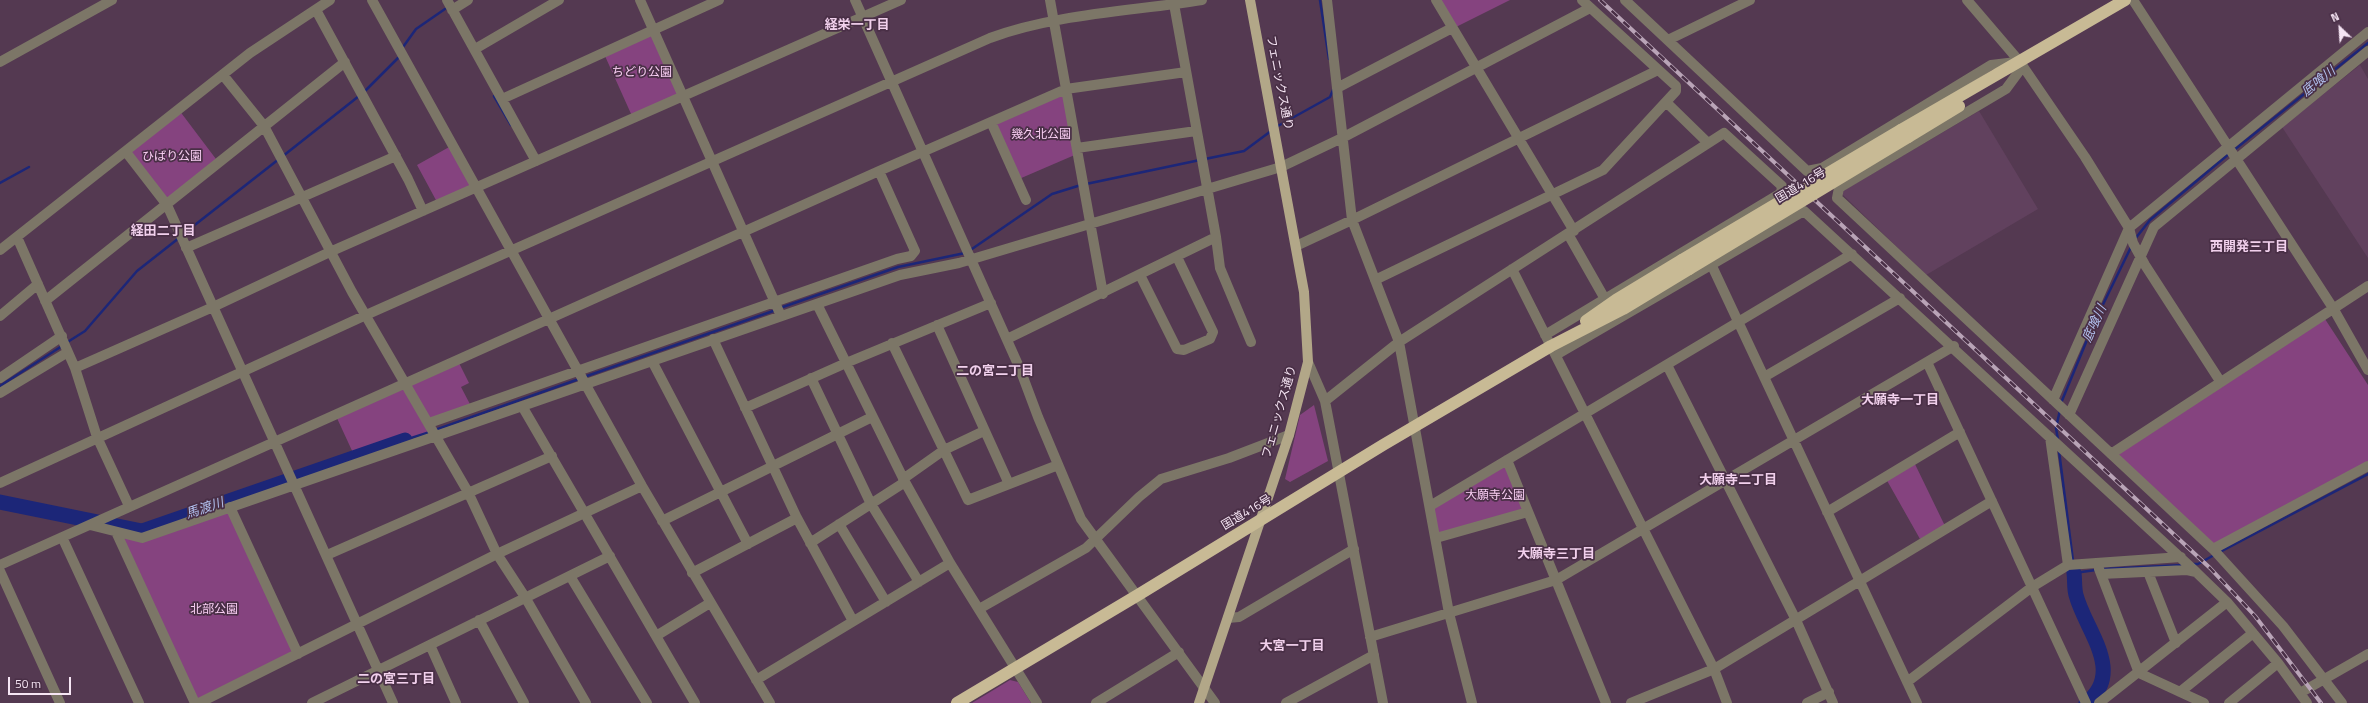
<!DOCTYPE html>
<html>
<head>
<meta charset="utf-8">
<style>
  body { margin:0 }
  #map { position:relative; width:2368px; height:703px; overflow:hidden; background:#543951; font-family:"Titillium Web",sans-serif }
  canvas { display:block }
  .north { position:absolute; left:2320px; top:8px; width:40px; height:40px; -webkit-text-stroke:3px #492f46; paint-order:stroke; rotate:335deg; font-size:11px; font-weight:700; line-height:16px; text-align:center; color:#f6e5f4 }
  .north::after { content:''; display:block; margin:auto; width:14px; height:18px; background:#f6e5f4; clip-path:polygon(50% 0,100% 100%,50% 72%,0 100%) }
  .scale { position:absolute; left:8px; top:677px; width:63px; height:18px; box-sizing:border-box; border:2px solid #f6e5f4; border-top:0; padding-left:5px; font-size:12px; line-height:14px; white-space:nowrap; color:#f6e5f4; -webkit-text-stroke:3px #492f46; paint-order:stroke }
</style>
</head>
<body>
<div id="map">
<canvas width="2368" height="703"></canvas>
<div class="north">N</div>
<div class="scale">50 m</div>
</div>
<script>
const ctx = document.querySelector('canvas').getContext('2d');
ctx.lineJoin = 'round';
function fill(path, color) { ctx.fillStyle = color; ctx.fill(path, 'evenodd'); }
function stroke(path, color, width, dash) { ctx.strokeStyle = color; ctx.lineWidth = width; ctx.lineCap = dash ? 'butt' : 'round'; ctx.setLineDash(dash || []); ctx.stroke(path); }
function label(font, color, halo, rows, align = 'center') {
  ctx.font = font + ' "Titillium Web","Noto Sans JP",sans-serif'; ctx.lineWidth = 3.5; ctx.setLineDash([]); ctx.textBaseline = 'middle'; ctx.strokeStyle = halo; ctx.fillStyle = color; for (const [text, x, y, turn = 0] of rows) {
    ctx.save(); ctx.translate(x, y); ctx.rotate((+turn || 0) * Math.PI / 180); ctx.textAlign = isNaN(turn) ? turn : align; if (halo) ctx.strokeText(text, 0, 0); ctx.fillText(text, 0, 0); ctx.restore();
  }
}
const built = new Path2D(`
  M2360 65 2368 79V258L2282 127Z
  M1979 111 2038 209 1926 275 1843 195V191Z`);
const green = new Path2D(`
  M1437 0H1510L1454 28Z
  M654 34 680 93 632 116 605 56Z
  M1066 91 1077 154 1019 179 993 123Z
  M179 110 219 163 167 205 126 152Z
  M451 146 473 185 437 202 417 165Z
  M2325 319 2368 385V462L2211 547 2114 457Z
  M459 363 469 383 461 387 472 408 430 423 433 431 354 455 336 416Z
  M1314 405 1328 461 1290 482 1285 479 1300 415Z
  M1913 460 1945 526 1920 539 1885 477Z
  M1503 465 1509 467 1526 511 1437 536 1432 507Z
  M230 509 296 653 195 702 117 533 142 539Z
  M1010 680 1018 682 1031 703H972Z`);
const stream = new Path2D(`
  M1320 0 1329 59
  M403 47 416 29 445 9
  M363 93 398 58
  M494 96 511 125
  M1276 127 1330 97 1333 90
  M2234 150 2368 43
  M283 156 359 96
  M1205 159 1244 151 1271 131
  M0 183 29 167
  M1086 184 1200 160
  M182 235 279 159
  M2135 239 2150 220 2230 153
  M969 251 1052 194 1081 185
  M780 308 898 267 965 253
  M66 343 85 331 137 271 179 238
  M584 377 776 310
  M0 386 62 346
  M2061 403 2094 323 2132 245
  M435 430 579 379
  M405 440 430 432
  M2058 440 2056 428 2060 410
  M2059 451 2073 561
  M2220 552 2368 474
  M2193 564H2198L2216 554
  M2074 566V573L2096 570
  M2103 569 2184 565`);
const river = new Path2D(`
  M0 502 142 531 405 440
  M2074 573C2075 580 2074 588 2076 595 2085 630 2126 672 2086 703`);
const minor = new Path2D(`
  M372 0 642 486 770 703
  M447 0 536 161
  M640 0 781 316
  M855 0 1020 369 1038 417 1081 519 1215 703
  M1050 0 1103 294
  M1327 0 1352 220 1399 342 1449 613 1472 703
  M1436 0 1574 231
  M1625 0 1807 171 1822 168 1991 65 2016 62
  M1967 0 2020 62 2085 157 2129 228 2133 243 2145 265 2220 381
  M2133 0 2333 308 2368 370
  M316 10 408 179 423 211
  M452 10 468 0
  M1668 40 1750 0
  M475 49 559 0
  M0 62 112 0
  M2023 66 2006 89 1839 188 1837 198 2213 549 2283 626 2342 703
  M223 75 264 126 352 292 468 492 497 554 525 597 586 703
  M1337 88 1452 28
  M502 99 719 0
  M1666 102 1708 143
  M991 122 1026 200
  M1077 148 1196 131
  M126 152 167 205 393 703
  M1568 234 1605 299
  M17 237 75 368 97 437 129 506
  M1216 237 1220 268 1251 342
  M1296 246 1352 220 1658 70
  M186 248 396 156
  M0 250 250 53 330 0
  M1712 266 1917 703
  M1512 269 1714 669 1727 703
  M1140 275 1177 349 1184 350 1210 339 1213 332 1177 257
  M1375 280 1603 170 1676 91V86L1582 0
  M45 301 345 62
  M817 304 905 482 950 563 1037 703
  M0 316 38 284
  M937 325 1009 484
  M1545 335 1781 193
  M713 339 797 518 853 621
  M1007 339 1216 237 1174 4
  M892 343 968 500 1058 465
  M1556 355 1804 211 2196 572
  M652 361 748 544
  M1308 362 1325 401 1383 703
  M1927 362 2086 703
  M1667 365 1796 620 1833 703
  M75 368 213 307 332 251 901 0
  M1764 377 1900 298
  M0 378 62 336
  M811 378 871 504 919 582
  M0 393 68 352
  M2053 400 2129 228 2368 32
  M1325 401 1399 342 1724 133 1782 186 1781 193 1791 203
  M522 406 695 703
  M745 408 846 363 991 303
  M2069 415 2154 227 2368 51
  M429 423 897 259 911 256 915 251 879 171
  M2050 437 2068 565
  M2111 454 2368 286
  M1507 460 1606 703
  M903 479 944 450 984 431
  M0 483 366 315 990 38C1054 14 1134 11 1202 0
  M1430 506 1852 254
  M230 507 298 654
  M1827 512 1960 432
  M662 521 872 417
  M839 524 886 602
  M90 525 142 538 900 275 959 263 1281 167 1342 138 1590 8
  M116 532 195 703
  M62 537 139 703
  M1436 538 1528 512
  M810 543 905 482
  M2213 549 2368 466
  M327 555 552 456
  M0 565 879 171 1066 89 1186 72
  M2099 569 2139 673 2204 703
  M0 571 60 703
  M2148 572 2176 643
  M692 573 797 518
  M2101 574 2187 570 2196 572 2227 602 2278 663 2307 703
  M570 576 647 703
  M979 609 1086 548 1139 497 1161 479 1229 458 1289 435
  M1228 618 1239 617 1354 549
  M479 620 524 703
  M656 636 710 603
  M1370 637 1556 580 1954 346
  M430 645 456 703
  M756 680 950 563
  M1907 682 2032 587 2068 565 2181 557
  M2180 692 2253 633
  M2300 693 2368 654
  M199 703 497 554 642 486
  M312 703 610 556
  M1096 703 1179 652
  M1286 703 1374 655
  M1631 703 1714 669 1992 501
  M1807 703 1829 692
  M2099 703 2227 602
  M2229 703 2278 663`);
const major = new Path2D(`
  M1199 703 1289 435 1308 362 1304 292 1250 0`);
const highway = new Path2D(`
  M1901 130 2125 0
  M1908 137 1959 106
  M1586 321 1616 300 1682 260
  M957 703 1138 595 1383 445 1551 346 1623 309 1689 269`);
const rail = new Path2D(`
  M1600 0 2210 568 2255 616 2321 703`);
const highwayBridge = new Path2D(`
  M1682 260 1901 130
  M1689 269 1908 137`);
const parkNames = [
  ["ちどり公園",642,73],
  ["幾久北公園",1041,135],
  ["ひばり公園",172,157],
  ["大願寺公園",1495,496],
  ["北部公園",214,610]
];
const streetNames = [
  ["フェニックス通り",1279,83,79],
  ["国道416号",1801,186,-31],
  ["フェニックス通り",1280,412,-74],
  ["国道416号",1247,513,-31]
];
const neighbourhoodNames = [
  ["経栄一丁目",857,26],
  ["経田二丁目",163,232],
  ["西開発三丁目",2249,248],
  ["二の宮二丁目",995,372],
  ["大願寺一丁目",1900,401],
  ["大願寺二丁目",1738,481],
  ["大願寺三丁目",1556,555],
  ["大宮一丁目",1292,647],
  ["二の宮三丁目",396,680]
];
const waterNames = [
  ["底喰川",2319,82,-39],
  ["底喰川",2095,324,-65],
  ["馬渡川",205,509,-19]
];
fill(built, '#61415e');
fill(green, '#85437f');
stroke(stream, '#1c2678', 2.5);
stroke(river, '#1c2678', 15);
stroke(minor, '#7c7667', 10);
stroke(major, '#b2a788', 10);
stroke(highway, '#c8ba95', 12);
stroke(rail, '#b9a4b7', 4);
stroke(rail, '#492f46', 2.5, [8]);
stroke(highwayBridge, '#c8ba95', 12);
label('12px', '#facff4', '#492f46', parkNames);
label('12px', '#f6e5f4', '#492f46', streetNames);
label('bold 13px', '#f1d0ec', '#492f46', neighbourhoodNames);
label('italic 13px', '#b2c1ef', '#492f46', waterNames);
</script>
</body>
</html>
